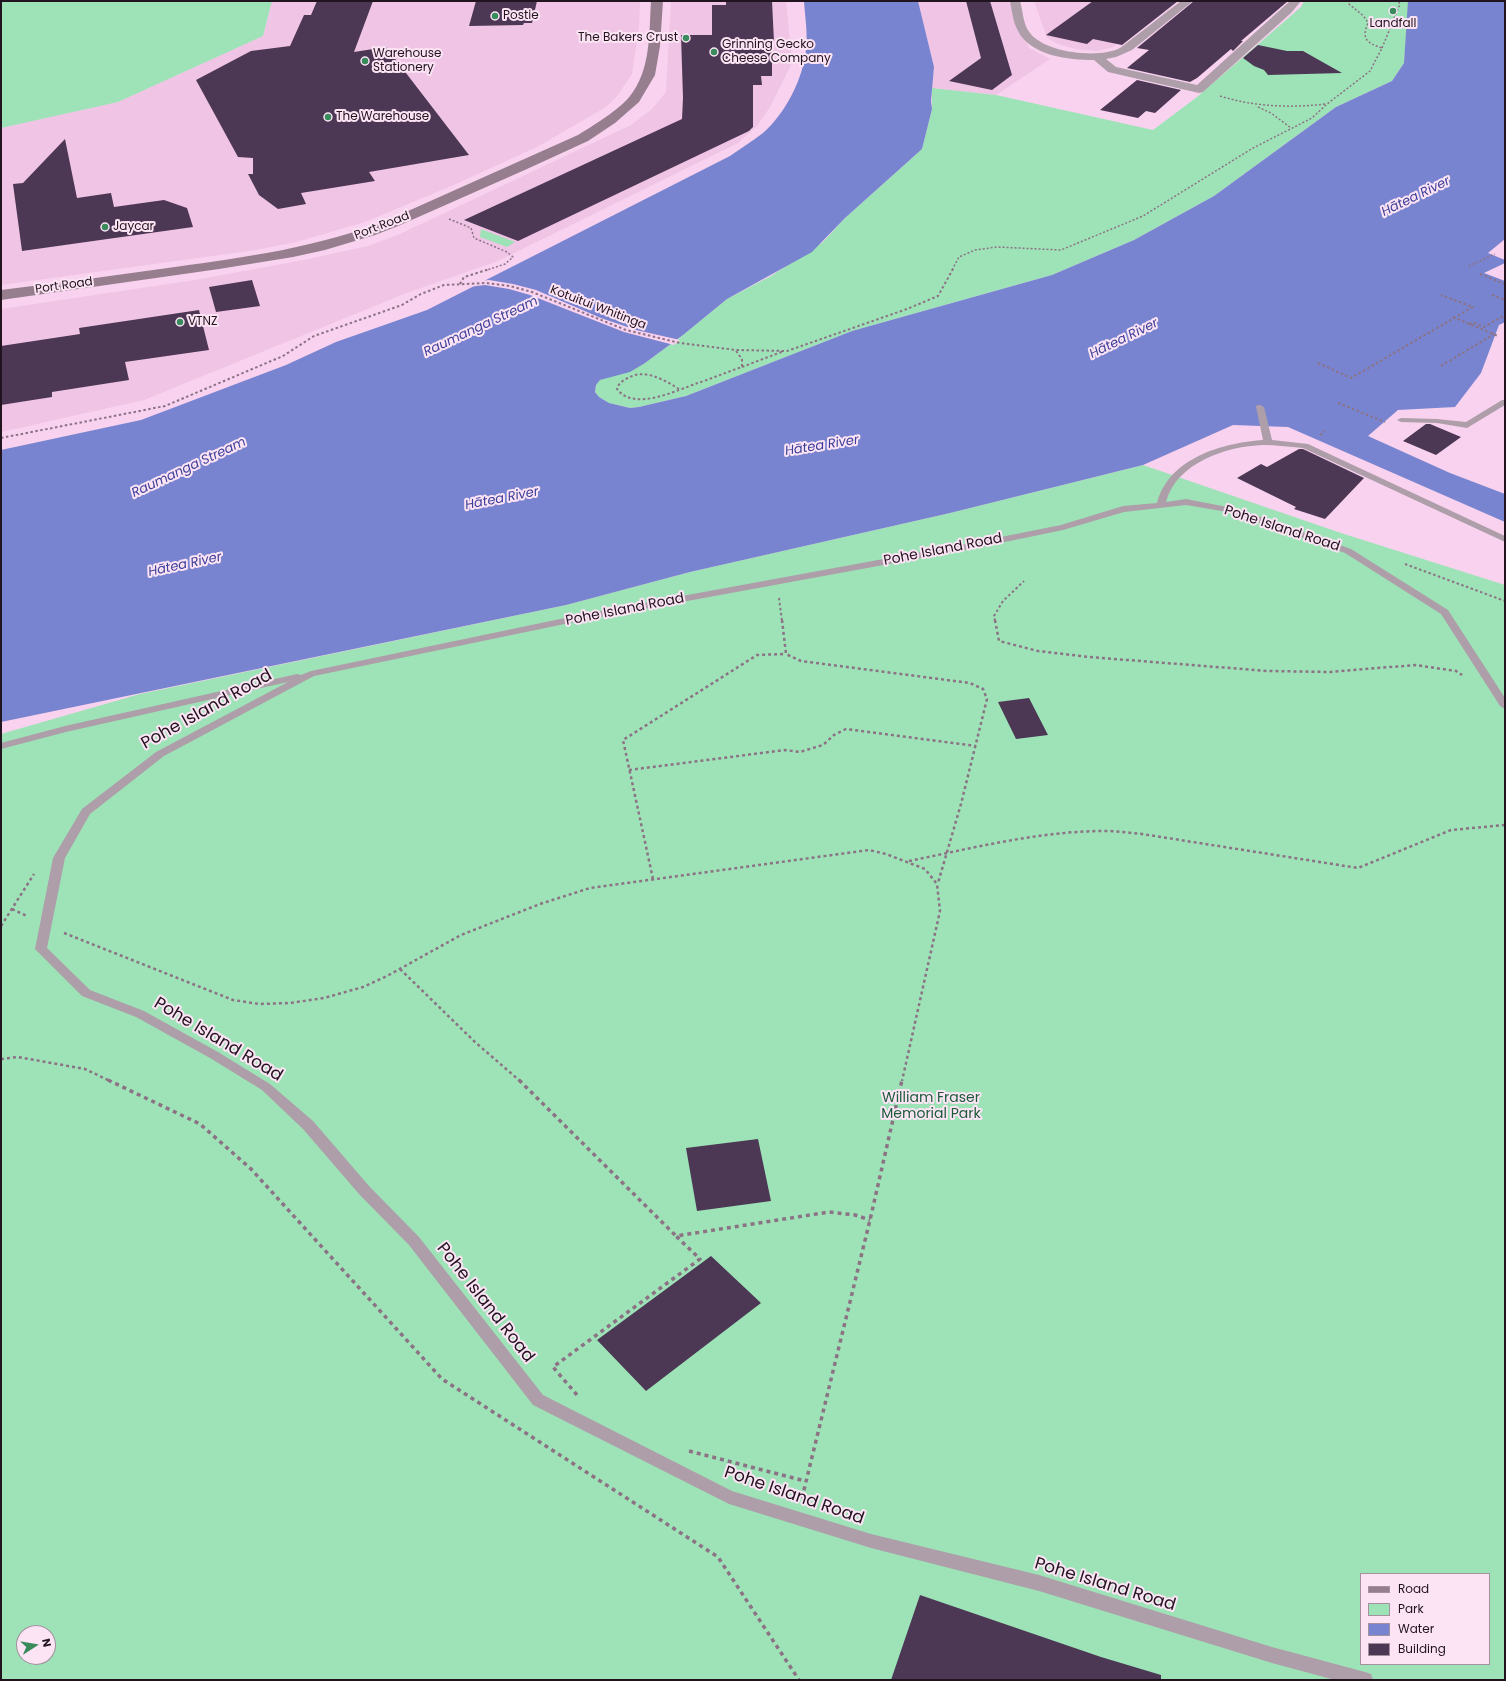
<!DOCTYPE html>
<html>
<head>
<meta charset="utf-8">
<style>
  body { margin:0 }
  #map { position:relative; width:1506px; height:1681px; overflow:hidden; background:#f8d2ee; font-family:Poppins,sans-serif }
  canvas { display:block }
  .frame { position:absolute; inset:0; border:2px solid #21141e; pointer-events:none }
  .legend { position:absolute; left:1360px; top:1573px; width:130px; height:92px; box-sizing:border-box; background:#fce4f5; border:1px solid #a4919f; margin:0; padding:5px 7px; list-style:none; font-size:12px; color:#21141e }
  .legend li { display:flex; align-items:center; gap:8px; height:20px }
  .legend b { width:20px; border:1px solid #a4919f }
  .north { position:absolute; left:16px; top:1625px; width:40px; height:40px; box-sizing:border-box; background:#fce4f5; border:1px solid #a4919f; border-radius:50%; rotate:78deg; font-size:11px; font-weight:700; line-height:16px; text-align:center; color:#21141e }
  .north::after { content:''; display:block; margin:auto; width:14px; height:18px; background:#398b5c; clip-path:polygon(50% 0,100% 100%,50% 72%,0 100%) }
</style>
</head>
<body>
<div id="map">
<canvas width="1506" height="1681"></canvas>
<div class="frame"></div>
<ul class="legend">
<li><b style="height:5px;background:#967e8f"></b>Road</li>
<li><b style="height:11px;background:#9ee3b7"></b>Park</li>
<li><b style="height:11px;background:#7884cf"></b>Water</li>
<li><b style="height:11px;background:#4c3755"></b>Building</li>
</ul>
<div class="north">N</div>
</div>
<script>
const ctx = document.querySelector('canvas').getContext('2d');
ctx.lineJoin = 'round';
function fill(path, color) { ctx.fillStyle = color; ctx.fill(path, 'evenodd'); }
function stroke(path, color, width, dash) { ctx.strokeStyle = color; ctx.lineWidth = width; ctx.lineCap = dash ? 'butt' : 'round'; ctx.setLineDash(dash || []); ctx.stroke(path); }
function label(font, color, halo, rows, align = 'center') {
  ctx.font = font + ' Poppins,sans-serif'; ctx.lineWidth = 4; ctx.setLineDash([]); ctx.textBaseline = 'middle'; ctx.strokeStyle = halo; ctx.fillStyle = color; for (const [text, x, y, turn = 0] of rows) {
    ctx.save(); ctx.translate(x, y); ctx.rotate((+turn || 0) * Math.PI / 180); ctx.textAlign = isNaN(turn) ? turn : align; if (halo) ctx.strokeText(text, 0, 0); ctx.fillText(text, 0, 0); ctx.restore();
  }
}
const built = new Path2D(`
  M272 1H640L639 28 632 74 617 96 606 107 539 146 456 184 365 222 296 242 256 250 1 285V128L118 102 263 36Z
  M671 1H786L792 63 770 107 757 126 738 143 498 261 404 294 144 400 1 432V309L195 280 309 259 368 246 400 234 631 125 652 109 666 92Z
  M918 1H1013L1020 28 1029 48 1050 59 996 95 932 88 934 67Z
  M1034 1H1175L1113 47 1097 51 1076 49 1058 44 1047 38Z`);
const green = new Path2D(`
  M1 1H272L263 36 118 102 1 128Z
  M1304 1H1409L1404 63 1392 81 1336 107 1214 196 1134 240 1052 275 852 331 686 396 639 407 630 408 609 403 599 397 595 392 596 385 600 380 645 363 683 335 727 299 771 276 823 242 845 218 922 149 932 109V88L996 95 1153 130 1197 97 1301 7Z
  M481 229 515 242 507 247 480 237Z
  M1143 465 1341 533 1505 585V1680H1V734L140 694 566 605 690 572 950 513ZM1361 1574H1489V1664H1361ZM24 1633H48V1657H24Z`);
const water = new Path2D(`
  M804 1H918L934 67 931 101 932 109 922 149 845 218 812 252 727 299 683 335 645 363 630 372 600 380 596 385 595 392 599 397 609 403 630 408 639 407 686 396 852 331 1052 275 1134 240 1214 196 1336 107 1392 81 1404 63 1408 1H1505V239L1488 253 1505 260V263L1484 273 1505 281V322L1499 325 1481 373 1455 407 1398 410 1368 436 1450 473 1505 494V522L1288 427 1233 425 1143 465 950 513 690 572 566 605 1 722V450L141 420 286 365 336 342 427 310 730 156C741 148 753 141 763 133 785 114 803 79 806 50 808 34 805 17 804 1Z`);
const pier = new Path2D(`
  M489 280 513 284 536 290 601 318 636 330 680 340 674 345 624 332 530 295 509 289 485 285 468 287 479 281Z`);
const building = new Path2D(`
  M317 1H373L354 52 386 47 469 155 369 172 375 181 301 193 306 204 278 209 259 195 248 174H253V158L238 157 196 80 251 51 290 46 304 15H311Z
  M476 1H537L532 23H524L523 25 469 26Z
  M726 1H772L774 42H772V76H761L762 85H753V127L749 131 518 241 464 220 682 119 683 98 681 35H712V5H726Z
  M966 1H990L1012 75 992 90 949 81 981 58Z
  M1093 1H1178L1122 45 1093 39 1087 44 1046 35Z
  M1194 1H1288L1241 41H1243L1233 51 1231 49 1197 78 1190 82 1127 68 1149 50 1137 48Z
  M1258 45 1287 51H1303L1342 73 1268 75 1264 70 1254 66 1243 58Z
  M1137 80 1181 90 1155 113 1146 111 1138 118 1100 110Z
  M65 139 77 198 111 193 114 207 164 200 187 208 193 227 22 251 13 184 23 183Z
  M252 280 260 306 216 312 209 287Z
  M199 310 209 350 125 362 129 380 52 392V397L1 405V346L80 334 79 328Z
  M1426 424H1430L1461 437 1436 455 1403 441Z
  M1299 449H1303L1364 478 1325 519 1294 509 1296 507 1237 478 1261 464 1267 467Z
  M1029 698 1048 735 1016 739 998 702Z
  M758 1139 771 1201 697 1211 686 1148Z
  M711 1256 761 1303 646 1391 597 1340Z
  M920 1595 1101 1657 1161 1675V1680H891Z`);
const pathFar3 = new Path2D(`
  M1382 48 1400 4 1398 1
  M1220 96C1255 107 1290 108 1326 104
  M1258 107 1271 113 1291 128
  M449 219 471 228 474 238 507 252 513 257 505 264 487 270
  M1469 266 1495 254
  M952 270 959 257 975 250 997 247 1061 250 1143 216 1253 148 1312 118 1327 104 1370 71 1382 48C1367 43 1361 39 1368 23 1364 14 1355 10 1348 3L1349 1`);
const pathFar2 = new Path2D(`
  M1480 274 1505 284
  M460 284 464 277 490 269
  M1492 295 1505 300
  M1453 317 1498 336
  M1469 324 1474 323 1484 327 1505 315
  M1318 363 1351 378 1473 307 1441 295
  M1441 366 1494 334
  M742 367 784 351
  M679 389C664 380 645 368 628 378 623 380 618 384 617 389 634 412 677 390 698 383 713 378 727 372 742 367V359L736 351
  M1338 403 1385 422
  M1320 435 1325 431
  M1 438 165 406 283 356 314 336 402 305 421 294 444 285 486 283 510 286 532 292 626 330 680 343 736 350 787 351 907 309 938 296 953 269
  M1405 564 1505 601
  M779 598 782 621
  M995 621 994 616 1003 601 1024 581`);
const pathFar1 = new Path2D(`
  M782 620 786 654 801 661 970 683 983 689 987 699 961 804 938 883
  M995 620 999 641 1038 651 1089 657 1268 671 1330 672 1415 665 1456 671 1462 675
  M629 770 785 750 800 752 823 745 834 735 846 729 976 746
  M909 861C973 848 1039 831 1105 831 1118 831 1130 833 1142 834L1358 868 1451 830 1505 825
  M653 879 623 740 757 655 786 654
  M12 909 27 916
  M1 926 34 874
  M64 933 233 1000 259 1004 290 1003 324 998 363 987 387 976 461 935 540 904 590 888 869 850 886 854 925 869 937 884 940 911 902 1081
  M400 969 475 1042 520 1081
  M1 1059 18 1057 85 1069 110 1081`);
const path = new Path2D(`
  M108 1080 200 1124 251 1169 442 1379 718 1557 799 1680
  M519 1080 676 1236
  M577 1395 553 1367 700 1259 676 1236 829 1212 855 1215 870 1220
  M689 1451 805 1481
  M802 1498 870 1220 902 1080`);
const service = new Path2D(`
  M1502 400H1505V405L1467 428 1437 423 1401 422 1397 420 1401 418 1437 419 1466 422Z
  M1257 405H1260L1264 407 1272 440 1308 444 1505 536V542L1303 448C1290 447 1277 445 1263 445 1227 446 1176 463 1166 502L1186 499 1238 509 1351 549 1448 610 1505 698V709L1500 706 1441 614 1345 553 1233 513 1186 505 1124 512 1063 530 976 548 584 620 314 676 164 756 90 814 65 858 47 948 90 990 144 1011 218 1052 270 1084 313 1121 369 1186 419 1237 543 1395 732 1491 871 1534 1039 1575 1272 1647 1365 1672 1371 1674 1373 1680H1335L1272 1663 1039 1591 871 1548 729 1504 533 1405 409 1245 359 1194 303 1129 262 1090 210 1058 136 1017 82 996 35 949 53 858 82 809 156 752 288 682 66 732 1 749V743L65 726 297 674 301 675 311 671 584 614 976 542 1061 525 1123 506 1157 503C1169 458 1222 443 1263 440L1256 407Z`);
const minor = new Path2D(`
  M1010 1H1020C1023 11 1023 25 1030 33 1045 53 1099 59 1120 48 1126 44 1131 39 1137 35 1152 24 1166 12 1181 1H1193L1132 50 1116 57 1106 59 1116 67 1197 85 1290 1H1301L1291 13 1203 92 1199 93 1108 72 1094 60C1069 60 1031 56 1018 31 1013 22 1012 11 1010 1Z`);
const secondary = new Path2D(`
  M651 1H663L660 46 655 75 639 102 615 123 588 141 527 169 398 226 375 235 325 250 293 257 219 269 1 300V290C59 283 117 275 175 267 248 257 319 247 388 220L578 135C594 125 619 110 630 96 651 70 649 33 651 1Z`);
const markers = [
  [1393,11,4,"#398b5c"],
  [495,16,4,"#398b5c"],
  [686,38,4,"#398b5c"],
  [714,52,4,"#398b5c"],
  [365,61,4,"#398b5c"],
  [328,117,4,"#398b5c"],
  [105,227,4,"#398b5c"],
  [180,322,4,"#398b5c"]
];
const farPoinames = [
  ["Postie",503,16],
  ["Landfall",1393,24,"center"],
  ["The Bakers Crust",678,38,"right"],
  ["Grinning Gecko",722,45],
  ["Cheese Company",722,59],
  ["Warehouse",373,54],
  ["Stationery",373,68],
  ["The Warehouse",336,117],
  ["Jaycar",113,227],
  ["VTNZ",188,322]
];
const farStreetnames = [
  ["Port Road",382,226,-21],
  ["Port Road",64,286,-8],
  ["Kotuitui Whitinga",598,308,21]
];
const farWaternames = [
  ["Hātea River",1416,197,-26],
  ["Raumanga Stream",481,327,-25],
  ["Hātea River",1124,339,-26],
  ["Hātea River",822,446,-9],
  ["Raumanga Stream",189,468,-25],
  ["Hātea River",502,499,-11],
  ["Hātea River",185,565,-12]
];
const streetNames = [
  ["Pohe Island Road",1282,529,18],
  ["Pohe Island Road",943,550,-11],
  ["Pohe Island Road",625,610,-11]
];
const parkNames = [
  ["William Fraser",931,1098],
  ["Memorial Park",931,1114]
];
const nearStreetnames = [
  ["Pohe Island Road",207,710,-29],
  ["Pohe Island Road",218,1040,31],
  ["Pohe Island Road",485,1303,52],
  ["Pohe Island Road",794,1496,19],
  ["Pohe Island Road",1105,1585,17]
];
fill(built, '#f0c4e4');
fill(green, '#9ee3b7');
fill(water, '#7884cf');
fill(pier, '#f8d2ee');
fill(building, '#4c3755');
stroke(pathFar3, '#8c7285', 1.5, [2, 2]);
stroke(pathFar2, '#8c7285', 2, [2.5, 2.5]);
stroke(pathFar1, '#8c7285', 2.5, [3, 3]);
stroke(path, '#8c7285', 3.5, [4, 4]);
fill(service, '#ae9ea9');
fill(minor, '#ae9ea9');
fill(secondary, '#967e8f');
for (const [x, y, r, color] of markers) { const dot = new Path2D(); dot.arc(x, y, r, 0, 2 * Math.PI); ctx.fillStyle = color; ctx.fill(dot); stroke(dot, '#fce4f5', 1.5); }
label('12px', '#21141e', '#fce4f5', farPoinames, 'left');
label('12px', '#21141e', '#fce4f5', farStreetnames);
label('italic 13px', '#3b4099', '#fce4f5', farWaternames);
label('14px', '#21141e', '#fce4f5', streetNames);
label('14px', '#1c5b39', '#fce4f5', parkNames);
label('17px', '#21141e', '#fce4f5', nearStreetnames);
</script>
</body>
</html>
